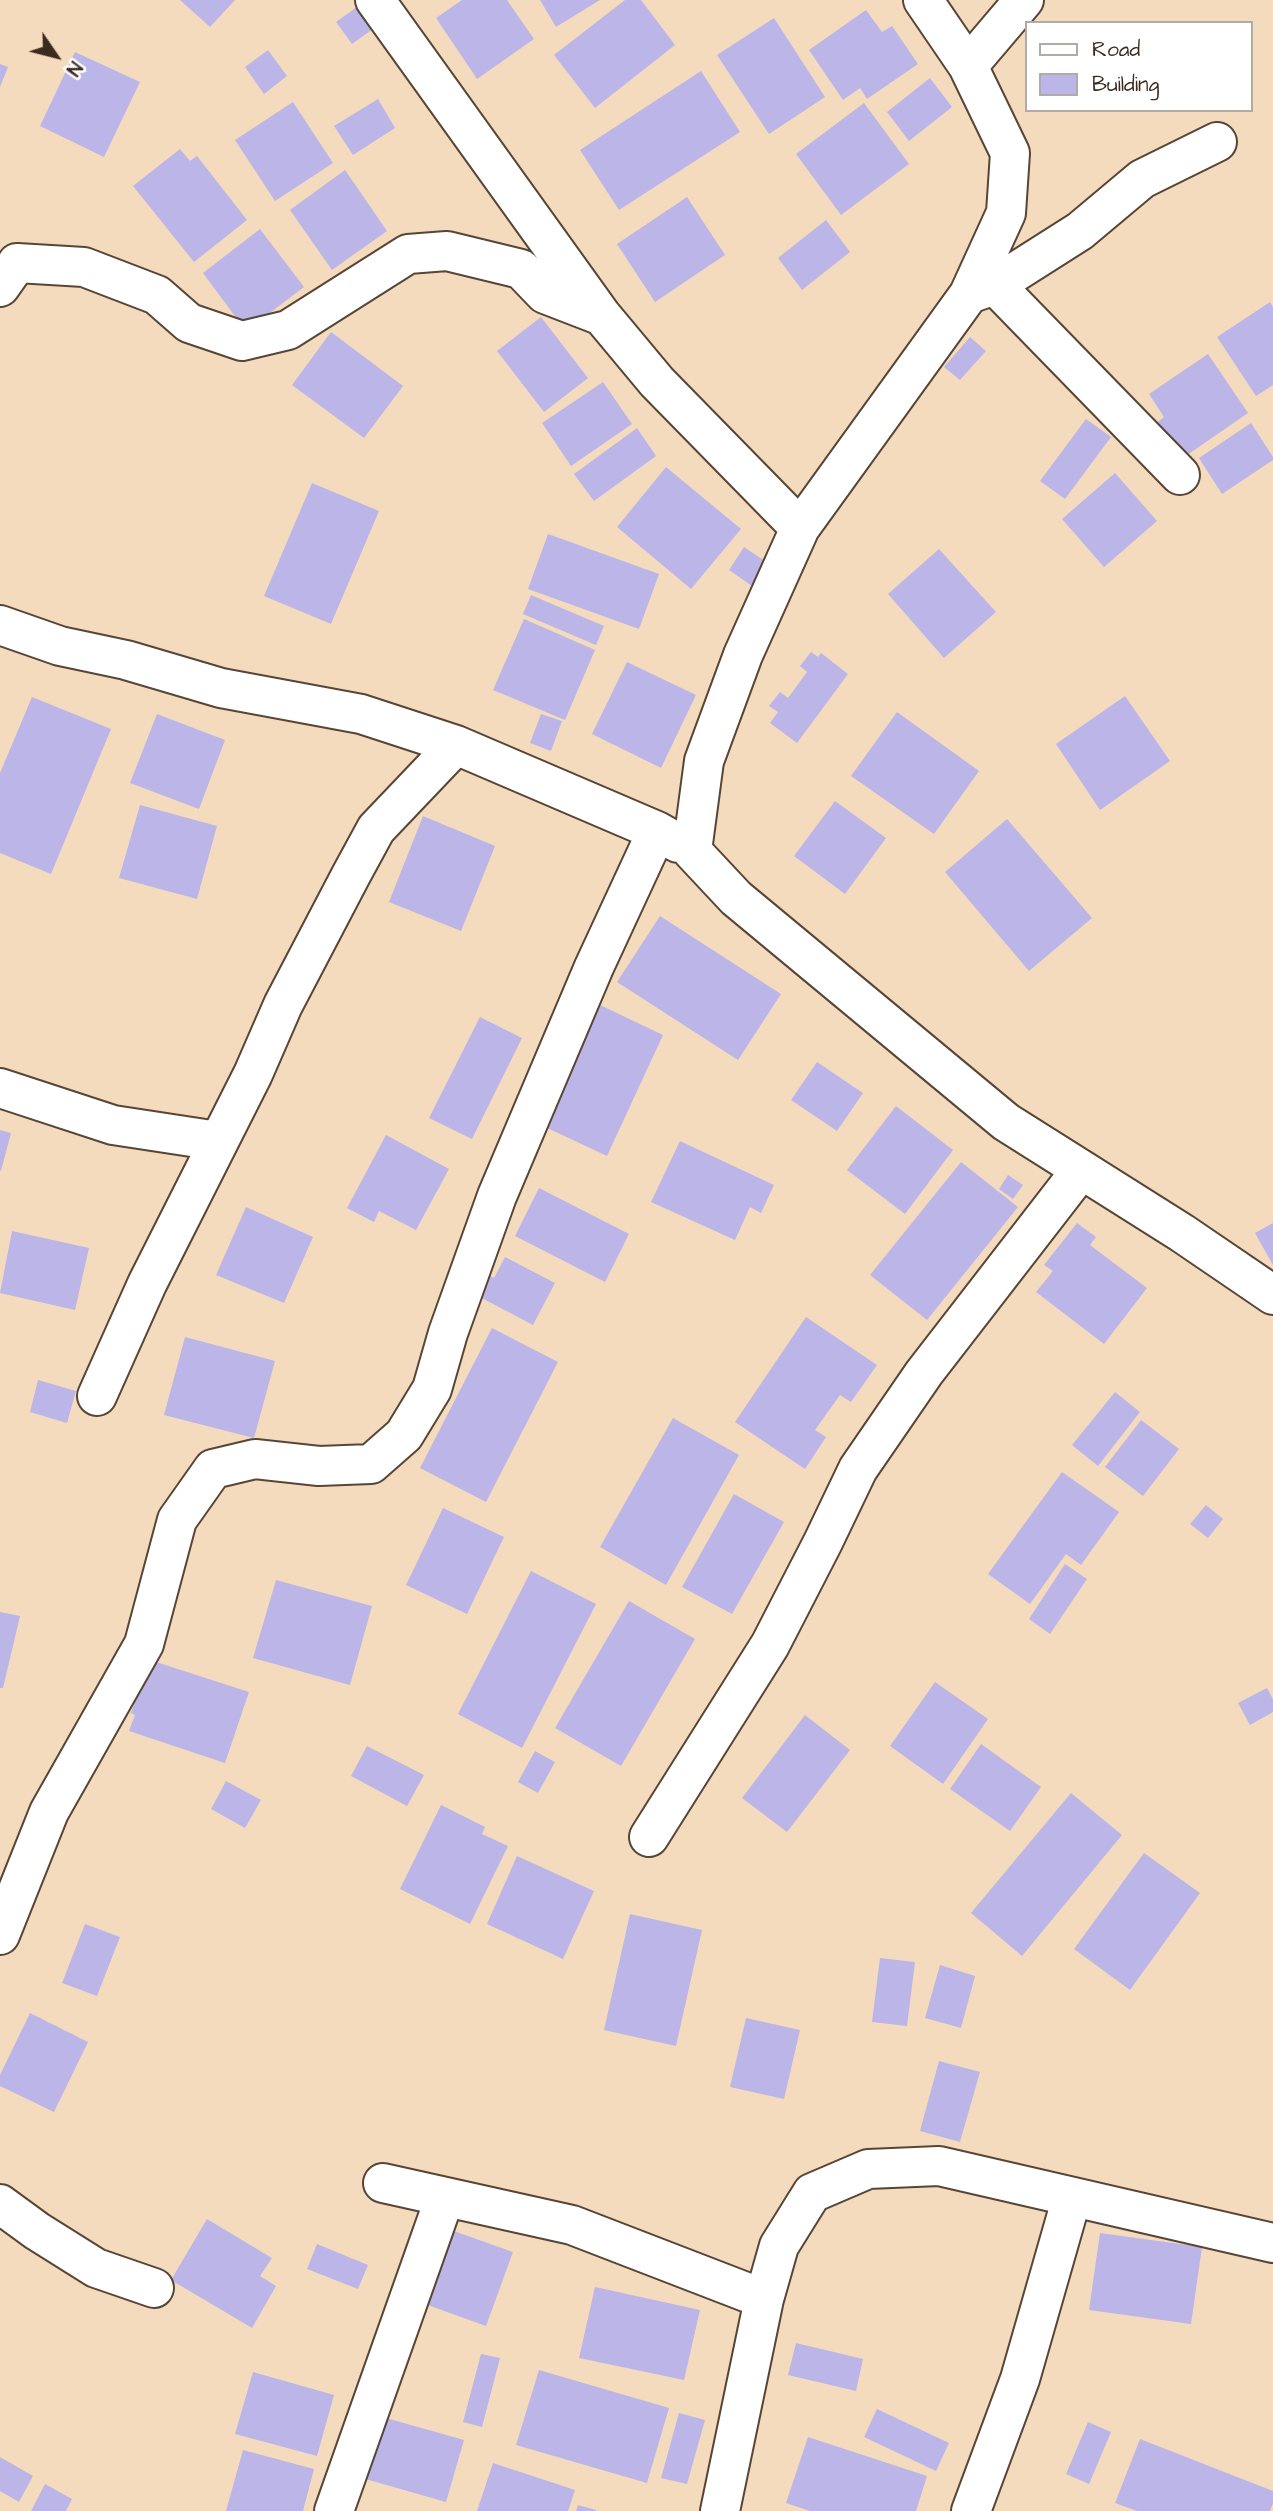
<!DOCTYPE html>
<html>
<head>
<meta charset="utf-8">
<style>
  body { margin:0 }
  #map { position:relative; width:1273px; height:2511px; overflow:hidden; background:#f4dbbe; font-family:"Architects Daughter",sans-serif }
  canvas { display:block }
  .legend { position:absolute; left:1025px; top:21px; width:228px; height:91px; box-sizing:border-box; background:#fff; border:2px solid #b1aaa5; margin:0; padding:9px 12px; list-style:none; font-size:21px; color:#3b2a1e }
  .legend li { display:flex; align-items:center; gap:14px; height:35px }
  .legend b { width:35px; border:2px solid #b1aaa5 }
  .north { position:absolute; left:21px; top:21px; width:70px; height:70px; -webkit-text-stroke:5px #fff; paint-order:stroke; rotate:125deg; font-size:19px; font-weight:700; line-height:28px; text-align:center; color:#3b2a1e }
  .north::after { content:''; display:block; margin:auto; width:24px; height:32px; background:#3b2a1e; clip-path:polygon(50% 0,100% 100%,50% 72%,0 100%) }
</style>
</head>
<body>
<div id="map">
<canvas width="1273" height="2511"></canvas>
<ul class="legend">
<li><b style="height:9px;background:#fff"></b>Road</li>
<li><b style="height:19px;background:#bcb5e8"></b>Building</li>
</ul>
<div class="north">N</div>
</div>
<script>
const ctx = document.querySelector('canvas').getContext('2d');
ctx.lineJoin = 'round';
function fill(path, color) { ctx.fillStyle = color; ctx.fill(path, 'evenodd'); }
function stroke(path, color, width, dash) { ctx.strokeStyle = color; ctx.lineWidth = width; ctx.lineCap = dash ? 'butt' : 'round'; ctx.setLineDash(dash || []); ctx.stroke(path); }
const building = new Path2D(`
  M180 0H235L210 27Z
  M462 0H507L534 39 477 79 436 18Z
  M540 0H600L556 27Z
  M625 0H641L675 45 595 108 554 55Z
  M361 4 377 26 352 44 336 22Z
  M866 10 882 32 892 26 918 64 867 99 860 88 843 100 809 50Z
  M774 18 825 97 769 134 717 55Z
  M268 50 287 76 264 94 245 67Z
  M75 52 140 82 104 157 40 126Z
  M0 64 8 67 0 87Z
  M701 71 740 132 619 210 580 150Z
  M930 78 952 107 909 141 887 112Z
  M378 99 395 128 353 155 334 126Z
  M293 102 333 163 275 201 235 140Z
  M864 103 909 164 841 215 796 154Z
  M180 149 190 161 197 156 247 220 194 262 133 186Z
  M345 170 387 231 332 270 290 210Z
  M687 197 725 255 655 302 617 244Z
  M826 220 850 252 802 290 778 258Z
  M260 229 304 287 246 331 203 273Z
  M1270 302 1273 307V385L1256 396 1217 337Z
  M541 317 588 378 544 412 497 351Z
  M331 332 403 386 364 438 292 385Z
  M970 337 986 351 960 380 944 367Z
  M1208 354 1248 413 1180 460 1155 424 1164 417 1149 394Z
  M603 382 632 424 571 466 542 423Z
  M1086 419 1111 437 1065 499 1040 481Z
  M1251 423 1273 457V460L1222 494 1199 458Z
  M637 428 656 456 594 501 574 474Z
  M666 467 741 529 691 589 617 527Z
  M1115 473 1157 521 1104 567 1062 519Z
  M312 483 379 511 331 624 264 596Z
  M548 534 659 574 639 629 528 589Z
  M744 547 768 563 752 586 729 570Z
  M939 549 996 612 944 658 888 594Z
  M531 595 604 626 596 645 523 614Z
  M524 619 595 650 565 720 493 690Z
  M811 652 818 657 821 653 848 674 797 743 770 723 778 712 769 706 780 692 788 698 807 672 800 666Z
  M627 662 696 695 661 768 592 734Z
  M1125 696 1170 761 1100 810 1056 744Z
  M32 697 111 729 51 874 0 853V773Z
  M897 712 979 771 934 834 851 776Z
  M157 714 225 740 199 809 130 783Z
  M541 714 562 721 551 751 530 743Z
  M835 801 886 838 845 894 794 856Z
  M140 805 217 826 197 899 119 878Z
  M423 816 495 846 461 931 389 902Z
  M1007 819 1092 918 1029 971 945 872Z
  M660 916 781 994 738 1060 617 982Z
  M600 1005 663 1035 607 1156 543 1126Z
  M480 1017 522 1038 472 1139 429 1118Z
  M817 1062 863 1093 837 1131 791 1100Z
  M896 1106 953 1150 905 1214 847 1170Z
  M0 1130 11 1133 1 1171 0 1170Z
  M386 1135 449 1169 416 1230 379 1211 374 1222 347 1208Z
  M680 1141 774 1185 761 1213 750 1207 735 1240 651 1202Z
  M961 1162 1018 1207 927 1320 870 1275Z
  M1008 1175 1023 1185 1013 1199 999 1189Z
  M539 1188 629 1234 605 1282 515 1236Z
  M246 1207 313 1237 284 1303 216 1275Z
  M1077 1223 1096 1237 1090 1245 1147 1288 1104 1344 1036 1292 1053 1271 1044 1265Z
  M1273 1223V1265L1255 1233Z
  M12 1231 89 1248 75 1310 0 1293Z
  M505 1257 555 1283 533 1325 474 1294 485 1273 494 1278Z
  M806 1317 877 1365 851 1402 840 1395 815 1430 826 1437 805 1469 735 1422Z
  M492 1328 558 1362 486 1502 420 1468Z
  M185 1337 275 1361 254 1438 164 1415Z
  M38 1380 76 1391 67 1423 30 1412Z
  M1115 1392 1140 1412 1098 1466 1072 1445Z
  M673 1418 739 1455 666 1585 600 1547Z
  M1141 1420 1179 1449 1143 1496 1105 1467Z
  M1062 1472 1119 1512 1081 1565 1066 1554 1030 1604 988 1574Z
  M734 1494 784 1522 732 1614 682 1587Z
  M1206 1505 1223 1519 1208 1538 1190 1524Z
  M443 1508 504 1537 467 1614 406 1585Z
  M1065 1564 1087 1579 1050 1634 1029 1619Z
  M531 1571 596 1604 522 1748 458 1714Z
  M276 1580 372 1606 350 1685 253 1658Z
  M629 1601 695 1639 621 1766 555 1728Z
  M0 1612 20 1616 3 1688H0Z
  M153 1661 249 1692 225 1763 129 1731 135 1715 131 1713 142 1681 146 1682Z
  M935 1682 988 1719 943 1784 890 1746Z
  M1267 1688 1273 1699V1712L1250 1725 1238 1703Z
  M805 1715 850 1750 787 1832 742 1798Z
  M981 1744 1041 1787 1010 1831 950 1789Z
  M367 1746 424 1775 407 1806 351 1776Z
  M535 1751 555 1762 538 1793 518 1782Z
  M226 1781 261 1800 245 1828 211 1809Z
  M1071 1793 1122 1835 1022 1956 971 1913Z
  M441 1805 485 1827 482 1834 508 1846 470 1924 400 1889Z
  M1144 1853 1200 1893 1130 1990 1074 1949Z
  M517 1856 594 1891 563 1959 487 1924Z
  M630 1914 702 1930 676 2046 604 2030Z
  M85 1924 120 1937 97 1996 62 1983Z
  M880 1958 915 1962 907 2026 872 2022Z
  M940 1965 975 1976 961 2028 925 2018Z
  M30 2013 88 2042 54 2112 0 2086V2075Z
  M746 2018 800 2030 784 2099 730 2087Z
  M939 2061 980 2072 960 2142 920 2131Z
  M207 2219 272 2258 260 2276 276 2286 252 2328 171 2280Z
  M448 2229 513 2252 486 2326 422 2303Z
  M1100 2233 1202 2247 1191 2324 1089 2310Z
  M317 2244 368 2265 358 2289 307 2269Z
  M595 2287 700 2310 684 2380 579 2358Z
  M796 2343 863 2359 856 2391 788 2375Z
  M481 2354 500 2358 482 2427 463 2422Z
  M539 2370 669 2408 647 2483 516 2445Z
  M253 2372 334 2395 317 2456 235 2434Z
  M877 2409 949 2443 936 2471 864 2437Z
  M679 2413 705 2420 687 2484 661 2478Z
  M379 2416 464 2440 446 2502 362 2478Z
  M1088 2422 1111 2432 1089 2484 1066 2474Z
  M808 2437 927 2476 916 2511H810L786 2503Z
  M1140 2439 1273 2491V2503L1270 2511H1137L1115 2503Z
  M243 2450 314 2469 303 2511H226Z
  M0 2457 33 2476 19 2502 0 2491Z
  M493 2463 575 2490 568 2511H477Z
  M45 2484 72 2499 66 2511H31Z
  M578 2505 596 2510V2511H576Z`);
const street = new Path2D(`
  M375 0 602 316 657 382 800 528
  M923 0 968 66 1010 153 1006 213 969 294 800 528 743 655 704 761 692 851 736 898 1006 1122 1182 1233 1273 1295
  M968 66 1024 0
  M995 285 1180 475
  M0 287 17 263 84 267 157 295 189 323 242 341 288 330 408 254 447 251 521 269 545 294 602 316
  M969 294 995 285 1080 231 1142 179 1217 142
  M0 625 60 646 126 660 221 688 361 714 456 745 657 831 678 843
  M0 1088 113 1125 218 1141
  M97 1396 147 1284 253 1074 283 1005 351 875 376 829 456 745
  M649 1837 770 1645 823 1542 858 1469 924 1373 1081 1170
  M0 1935 49 1812 144 1644 177 1520 213 1469 255 1459 319 1466 371 1464 404 1435 432 1389 448 1333 497 1196 594 967 657 831
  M383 2183 572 2225 764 2299
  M0 2204 37 2231 96 2268 154 2288
  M334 2511 445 2197
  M720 2511 764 2299 779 2246 812 2193 868 2169 939 2166 1273 2243
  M971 2511 1020 2379 1072 2197`);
fill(building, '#bcb5e8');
stroke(street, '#574536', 42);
stroke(street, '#fff', 38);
</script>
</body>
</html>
